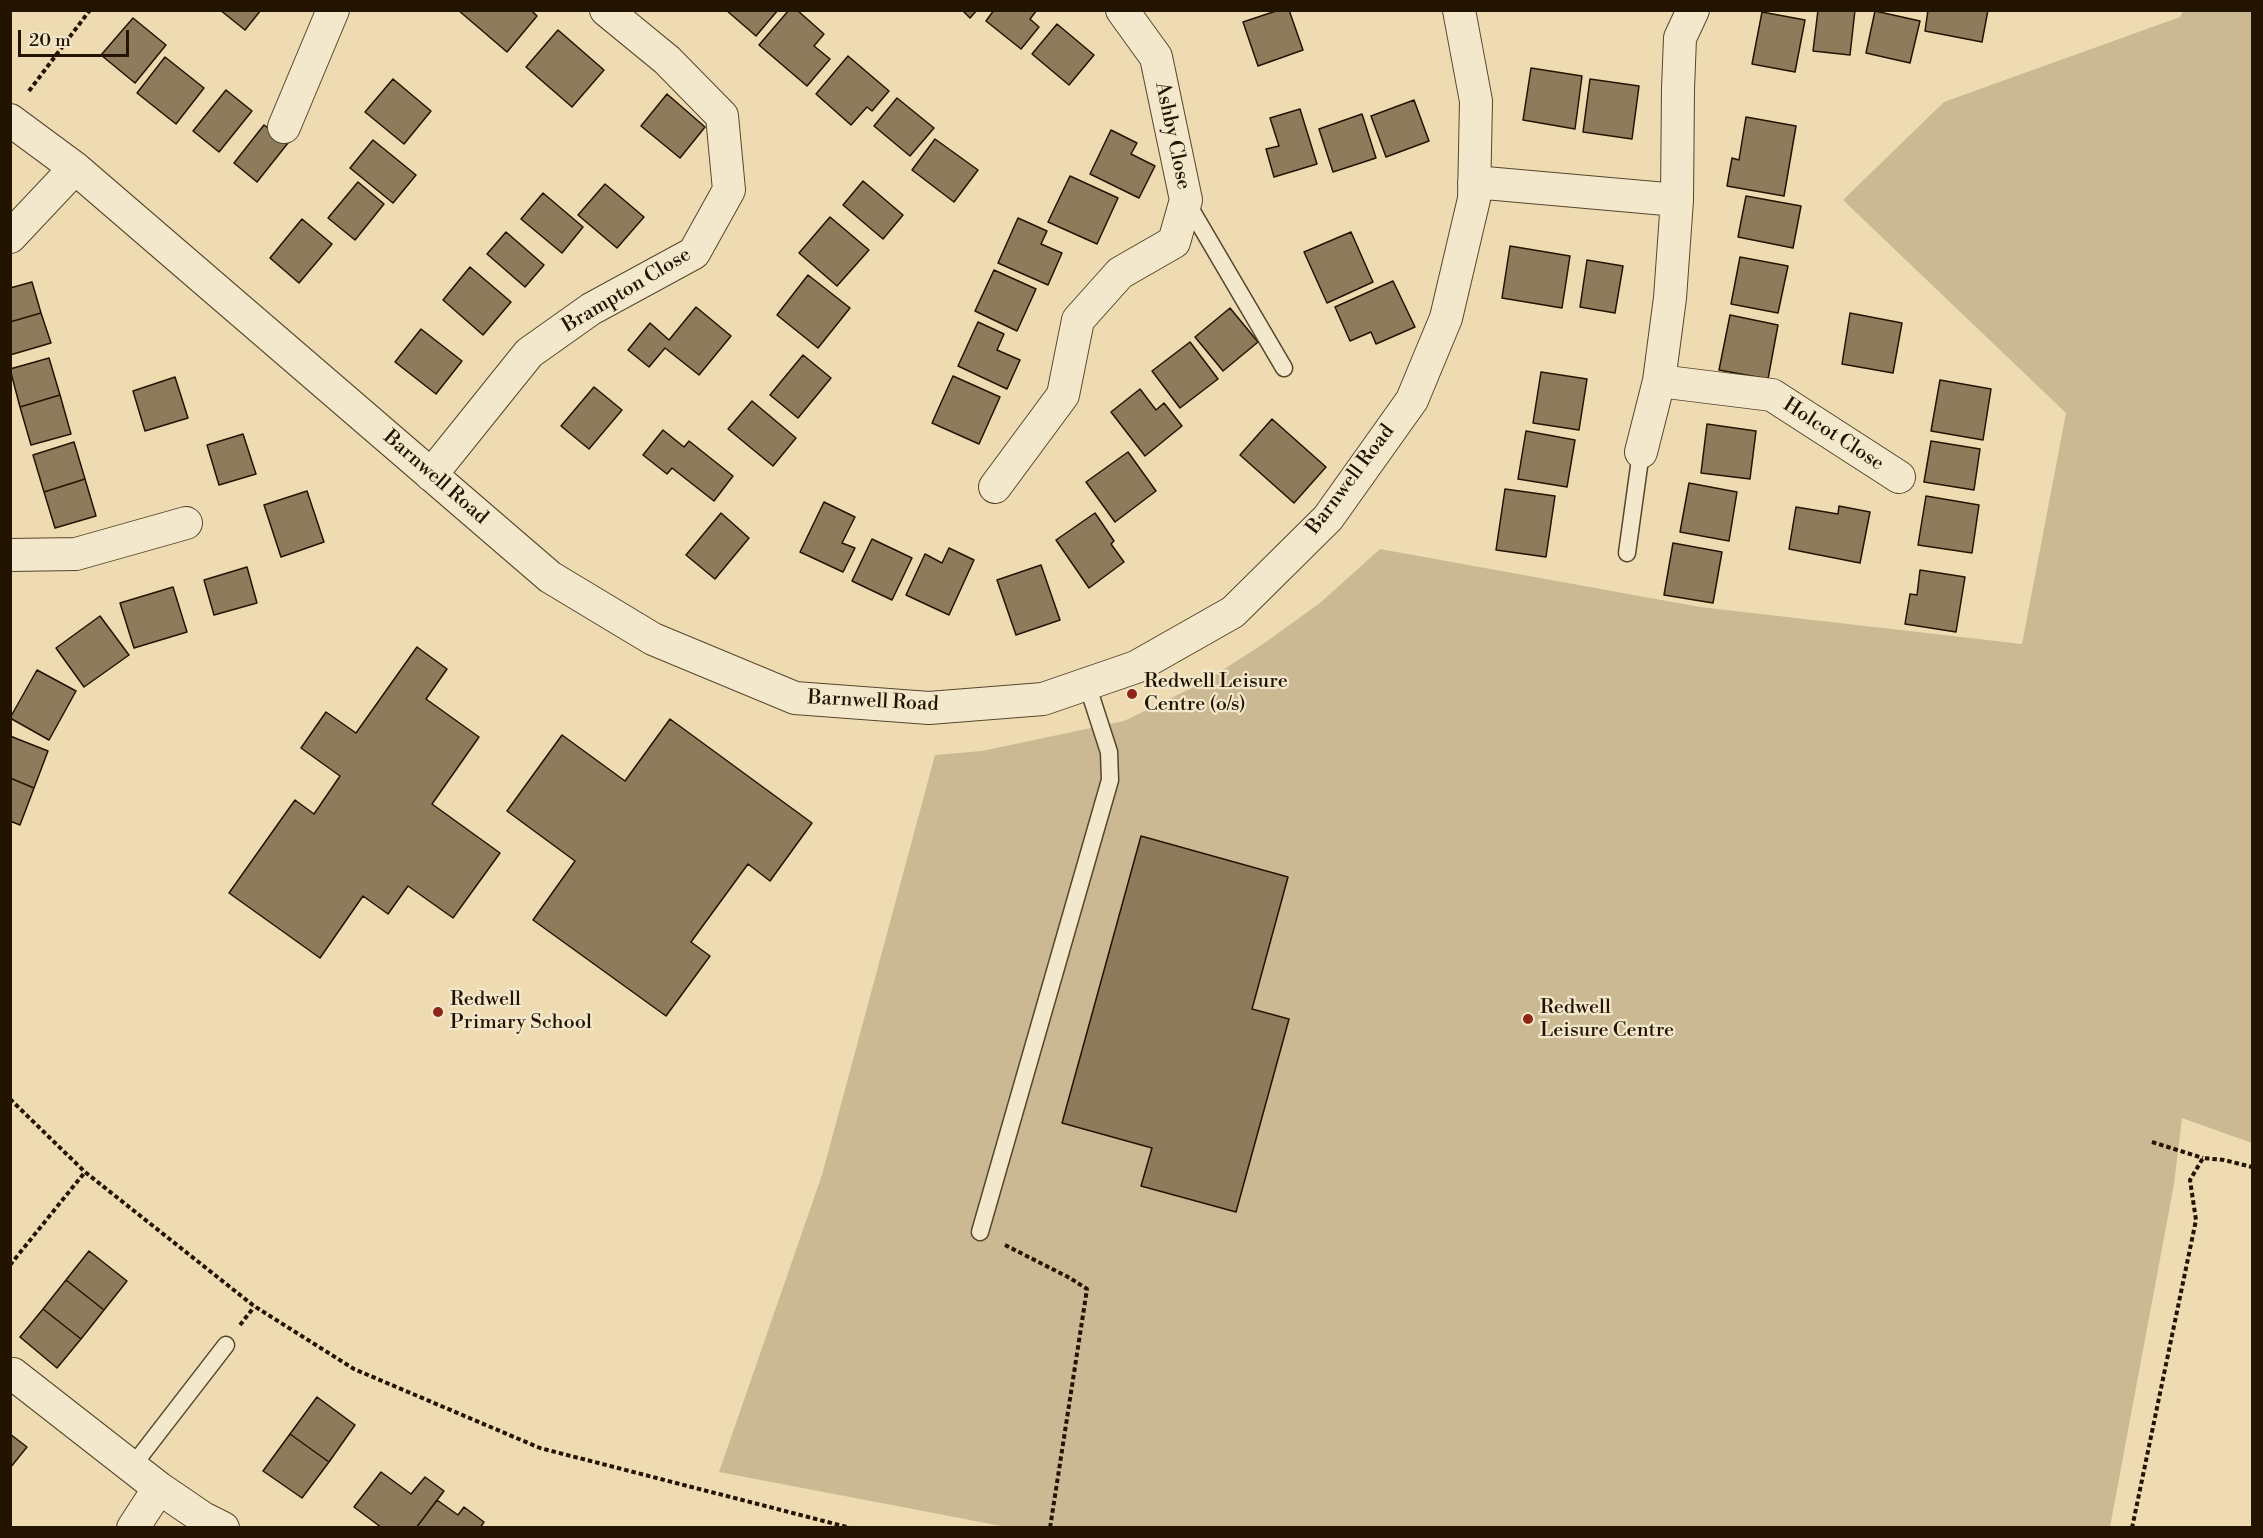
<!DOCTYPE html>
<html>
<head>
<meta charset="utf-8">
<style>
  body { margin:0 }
  #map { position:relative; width:2263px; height:1538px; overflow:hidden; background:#eedbb1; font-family:"Libre Bodoni",serif }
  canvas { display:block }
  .frame { position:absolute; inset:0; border:12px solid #231400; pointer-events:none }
  .scale { position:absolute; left:18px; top:30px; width:111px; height:27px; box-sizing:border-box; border:3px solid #231400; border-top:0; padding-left:8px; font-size:18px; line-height:21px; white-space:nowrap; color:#231400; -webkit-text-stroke:4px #f4e8cc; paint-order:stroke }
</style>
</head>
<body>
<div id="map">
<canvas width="2263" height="1538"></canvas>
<div class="frame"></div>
<div class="scale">20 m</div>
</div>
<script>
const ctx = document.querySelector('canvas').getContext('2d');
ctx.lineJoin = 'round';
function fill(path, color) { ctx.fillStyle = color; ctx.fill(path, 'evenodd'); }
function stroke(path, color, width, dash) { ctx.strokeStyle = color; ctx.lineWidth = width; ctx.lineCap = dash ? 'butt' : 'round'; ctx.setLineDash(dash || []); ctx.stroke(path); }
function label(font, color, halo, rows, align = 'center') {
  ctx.font = font + ' "Libre Bodoni",serif'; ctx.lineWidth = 4.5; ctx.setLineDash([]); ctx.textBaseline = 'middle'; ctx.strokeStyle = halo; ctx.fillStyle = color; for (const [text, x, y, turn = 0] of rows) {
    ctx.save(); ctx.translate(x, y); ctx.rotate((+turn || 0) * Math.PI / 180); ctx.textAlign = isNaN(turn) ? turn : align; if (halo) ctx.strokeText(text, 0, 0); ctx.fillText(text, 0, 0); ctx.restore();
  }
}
const green = new Path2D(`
  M2183 11H2252V1143L2182 1118 2174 1184 2110 1527 1012 1528 719 1472 822 1175 935 755 982 751 1124 721 1204 682 1263 644 1320 603 1380 549 1700 607 2022 644 2066 413 1843 200 1944 102 2180 17Z`);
const building = new Path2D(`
  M220 10H261L245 30Z
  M458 10H531L537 16 507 52Z
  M726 10H778L756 36Z
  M789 10H797L824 34 814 46 830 59 807 86 759 45Z
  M962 10H977L970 18Z
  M994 10H1037L1030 19 1039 27 1021 49 986 21Z
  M1279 10H1289L1303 50 1258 66 1243 22Z
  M1818 10H1855L1850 55 1813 51Z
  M1928 10H1988L1982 42 1925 31Z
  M1875 11 1920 21 1910 63 1866 53Z
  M1762 12 1805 20 1795 72 1752 64Z
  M133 18 166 45 135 83 101 55Z
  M1057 24 1094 55 1069 85 1032 54Z
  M558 30 604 70 572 107 526 67Z
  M848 56 889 91 872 111 867 107 851 125 816 94Z
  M165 57 204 88 176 124 137 93Z
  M1531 68 1582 76 1575 129 1523 120Z
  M393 79 431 111 404 144 365 112Z
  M1590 79 1639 86 1632 139 1583 132Z
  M226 90 252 111 219 152 193 131Z
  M667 94 705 127 680 158 641 126Z
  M897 98 934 128 910 156 874 126Z
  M1414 100 1429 141 1386 157 1371 116Z
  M1300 109 1317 164 1274 177 1266 149 1279 146 1270 118Z
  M1362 114 1376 158 1333 172 1319 129Z
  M1746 117 1796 126 1784 196 1727 186 1732 158 1739 160Z
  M264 125 288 143 257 182 234 163Z
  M1111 130 1137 143 1131 154 1155 166 1139 198 1090 174Z
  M935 139 978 170 954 202 912 170Z
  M373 140 416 175 393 203 350 168Z
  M1070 176 1118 198 1097 244 1048 222Z
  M863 181 903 215 883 239 843 205Z
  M358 182 384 204 355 240 328 218Z
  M605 184 644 217 617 248 578 215Z
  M543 193 583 227 562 253 521 219Z
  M1746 196 1801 206 1793 248 1738 237Z
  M830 217 869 250 837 286 799 253Z
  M1018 218 1047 231 1041 244 1062 253 1048 285 998 263Z
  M302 219 332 244 299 283 270 258Z
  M506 232 544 265 525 287 487 254Z
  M1351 232 1373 282 1327 303 1304 252Z
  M1510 246 1570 256 1562 308 1502 298Z
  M1740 257 1788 266 1778 313 1731 304Z
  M1587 260 1623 266 1615 313 1580 307Z
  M470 267 511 302 483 335 443 300Z
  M994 270 1036 289 1017 331 975 311Z
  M808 275 850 308 818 348 777 315Z
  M1393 281 1415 327 1376 344 1371 332 1350 341 1335 307Z
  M32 282 41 313 10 322V288Z
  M696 307 731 336 699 375 665 348 649 367 628 350 650 323 669 340Z
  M1230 308 1258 342 1223 371 1195 337Z
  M41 313 51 343 10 355V322Z
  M1850 313 1902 323 1893 373 1842 364Z
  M1730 315 1778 325 1768 379 1719 370Z
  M978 322 1004 334 997 350 1020 360 1007 389 958 366Z
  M421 329 462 361 436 394 395 362Z
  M1190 342 1218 379 1180 408 1152 371Z
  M803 355 831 378 798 418 770 395Z
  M49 358 60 395 20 407 10 369Z
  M1541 372 1587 379 1579 430 1533 423Z
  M953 376 1000 397 979 444 932 423Z
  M175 377 188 418 145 431 133 391Z
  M1940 380 1991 389 1983 440 1931 431Z
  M594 387 622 410 589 449 561 426Z
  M1140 389 1156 410 1164 403 1182 426 1145 456 1111 412Z
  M60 395 71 434 31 445 20 407Z
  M752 401 796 438 773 466 728 429Z
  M1272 419 1326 467 1294 503 1240 455Z
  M1707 424 1756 431 1750 479 1701 473Z
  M663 430 684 447 689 441 733 476 714 501 672 468 667 474 643 455Z
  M1526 431 1575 440 1567 487 1518 479Z
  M243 434 256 474 219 485 207 445Z
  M1931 441 1980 449 1974 490 1924 482Z
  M74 442 85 479 44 492 33 455Z
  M1128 452 1156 491 1115 522 1086 482Z
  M85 479 96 516 55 528 44 492Z
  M1689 483 1737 492 1729 541 1680 532Z
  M1505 489 1555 496 1546 557 1496 550Z
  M307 491 324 542 281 557 264 505Z
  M1926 496 1979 505 1972 553 1918 545Z
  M824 502 855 517 842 543 855 548 843 572 800 552Z
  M1839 506 1870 512 1860 563 1789 549 1796 507 1838 514Z
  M721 513 749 538 715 579 686 555Z
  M1095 513 1114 541 1111 544 1124 562 1089 588 1056 540Z
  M872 539 912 558 892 600 852 581Z
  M1673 543 1722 552 1713 603 1664 595Z
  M949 548 974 560 949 615 906 595 925 554 942 563Z
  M1041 565 1060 620 1016 635 997 580Z
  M247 567 257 603 214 615 204 580Z
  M1920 570 1965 577 1956 632 1905 624 1910 594 1917 595Z
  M173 587 187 632 134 648 120 603Z
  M100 616 129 655 84 687 56 648Z
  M417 647 447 669 426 699 479 737 432 804 500 853 453 918 408 886 388 914 363 896 320 958 229 893 295 800 314 814 340 776 301 748 326 712 356 733Z
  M37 670 76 691 49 740 10 718Z
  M670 719 812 823 770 881 748 864 691 942 710 956 666 1016 533 920 575 861 507 811 562 735 625 781Z
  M10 736 48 751 34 788 10 778Z
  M10 778 34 788 20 825 10 821Z
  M1141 836 1288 877 1252 1009 1289 1019 1236 1212 1141 1186 1152 1148 1062 1123Z
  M89 1251 127 1281 104 1310 66 1280Z
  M66 1280 104 1310 81 1339 43 1309Z
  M43 1309 81 1339 57 1368 20 1337Z
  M317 1397 355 1425 329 1462 290 1434Z
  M10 1434 27 1447 10 1468Z
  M290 1434 329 1462 302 1498 263 1471Z
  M381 1472 411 1494 425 1477 444 1491 416 1528H382L354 1507Z
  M437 1500 458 1515 464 1507 484 1522 480 1528H416Z`);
const path = new Path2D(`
  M29 91 90 10
  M10 1099 85 1172 254 1306 354 1369 540 1448 851 1528
  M2152 1142 2203 1158
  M1005 1245 1070 1278 1087 1289 1050 1528
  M10 1265 85 1172
  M240 1325 254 1307
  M2132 1528 2196 1220 2190 1180 2203 1158 2224 1160 2252 1167`);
const lane = new Path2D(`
  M1186 201 1284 368
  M1627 553 1641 452
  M980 1232 1110 780 1109 752 1087 684
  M131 1468 226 1345`);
const street = new Path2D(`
  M10 120 75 168 550 577 653 639 795 698 929 708 1043 699 1136 667 1233 612 1328 518 1412 400 1446 318 1474 199 1476 101 1459 10
  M284 127 333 10
  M1474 182 1677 200
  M10 237 75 168
  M1659 381 1772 395 1899 477
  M1641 452 1659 381 1670 298 1677 200 1678 89 1680 38 1693 10
  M431 475 529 353 591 309 694 253 729 190 722 116 667 60 606 10
  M995 487 1063 395 1078 320 1120 273 1174 242 1186 200 1156 57 1122 10
  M10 555 76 554 186 523
  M13 1374 159 1488 203 1518 223 1528
  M133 1528 159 1488`);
const markers = [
  [1132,694,6,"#8f2418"],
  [438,1012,6,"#8f2418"],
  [1528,1019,6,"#8f2418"]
];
const streetNames = [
  ["Ashby Close",1172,136,78],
  ["Brampton Close",627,291,-31],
  ["Holcot Close",1833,435,33],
  ["Barnwell Road",435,478,41],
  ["Barnwell Road",1351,480,-53],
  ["Barnwell Road",873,702,3]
];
const poiNames = [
  ["Redwell Leisure",1144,682],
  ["Centre (o/s)",1144,705],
  ["Redwell",450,1000],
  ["Primary School",450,1023],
  ["Redwell",1540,1008],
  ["Leisure Centre",1540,1031]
];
fill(green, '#cbb993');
fill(building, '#8d7b5c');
stroke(building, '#231400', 1.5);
stroke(lane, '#56462c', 19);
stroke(street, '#56462c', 34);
stroke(path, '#231400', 4, [4.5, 3]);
stroke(lane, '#f4e8cc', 16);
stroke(street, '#f4e8cc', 32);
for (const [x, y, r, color] of markers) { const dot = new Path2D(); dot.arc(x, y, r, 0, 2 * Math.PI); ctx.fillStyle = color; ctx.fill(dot); stroke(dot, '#f4e8cc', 2); }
label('20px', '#231400', '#f4e8cc', streetNames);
label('20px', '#231400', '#f4e8cc', poiNames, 'left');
</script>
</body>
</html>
